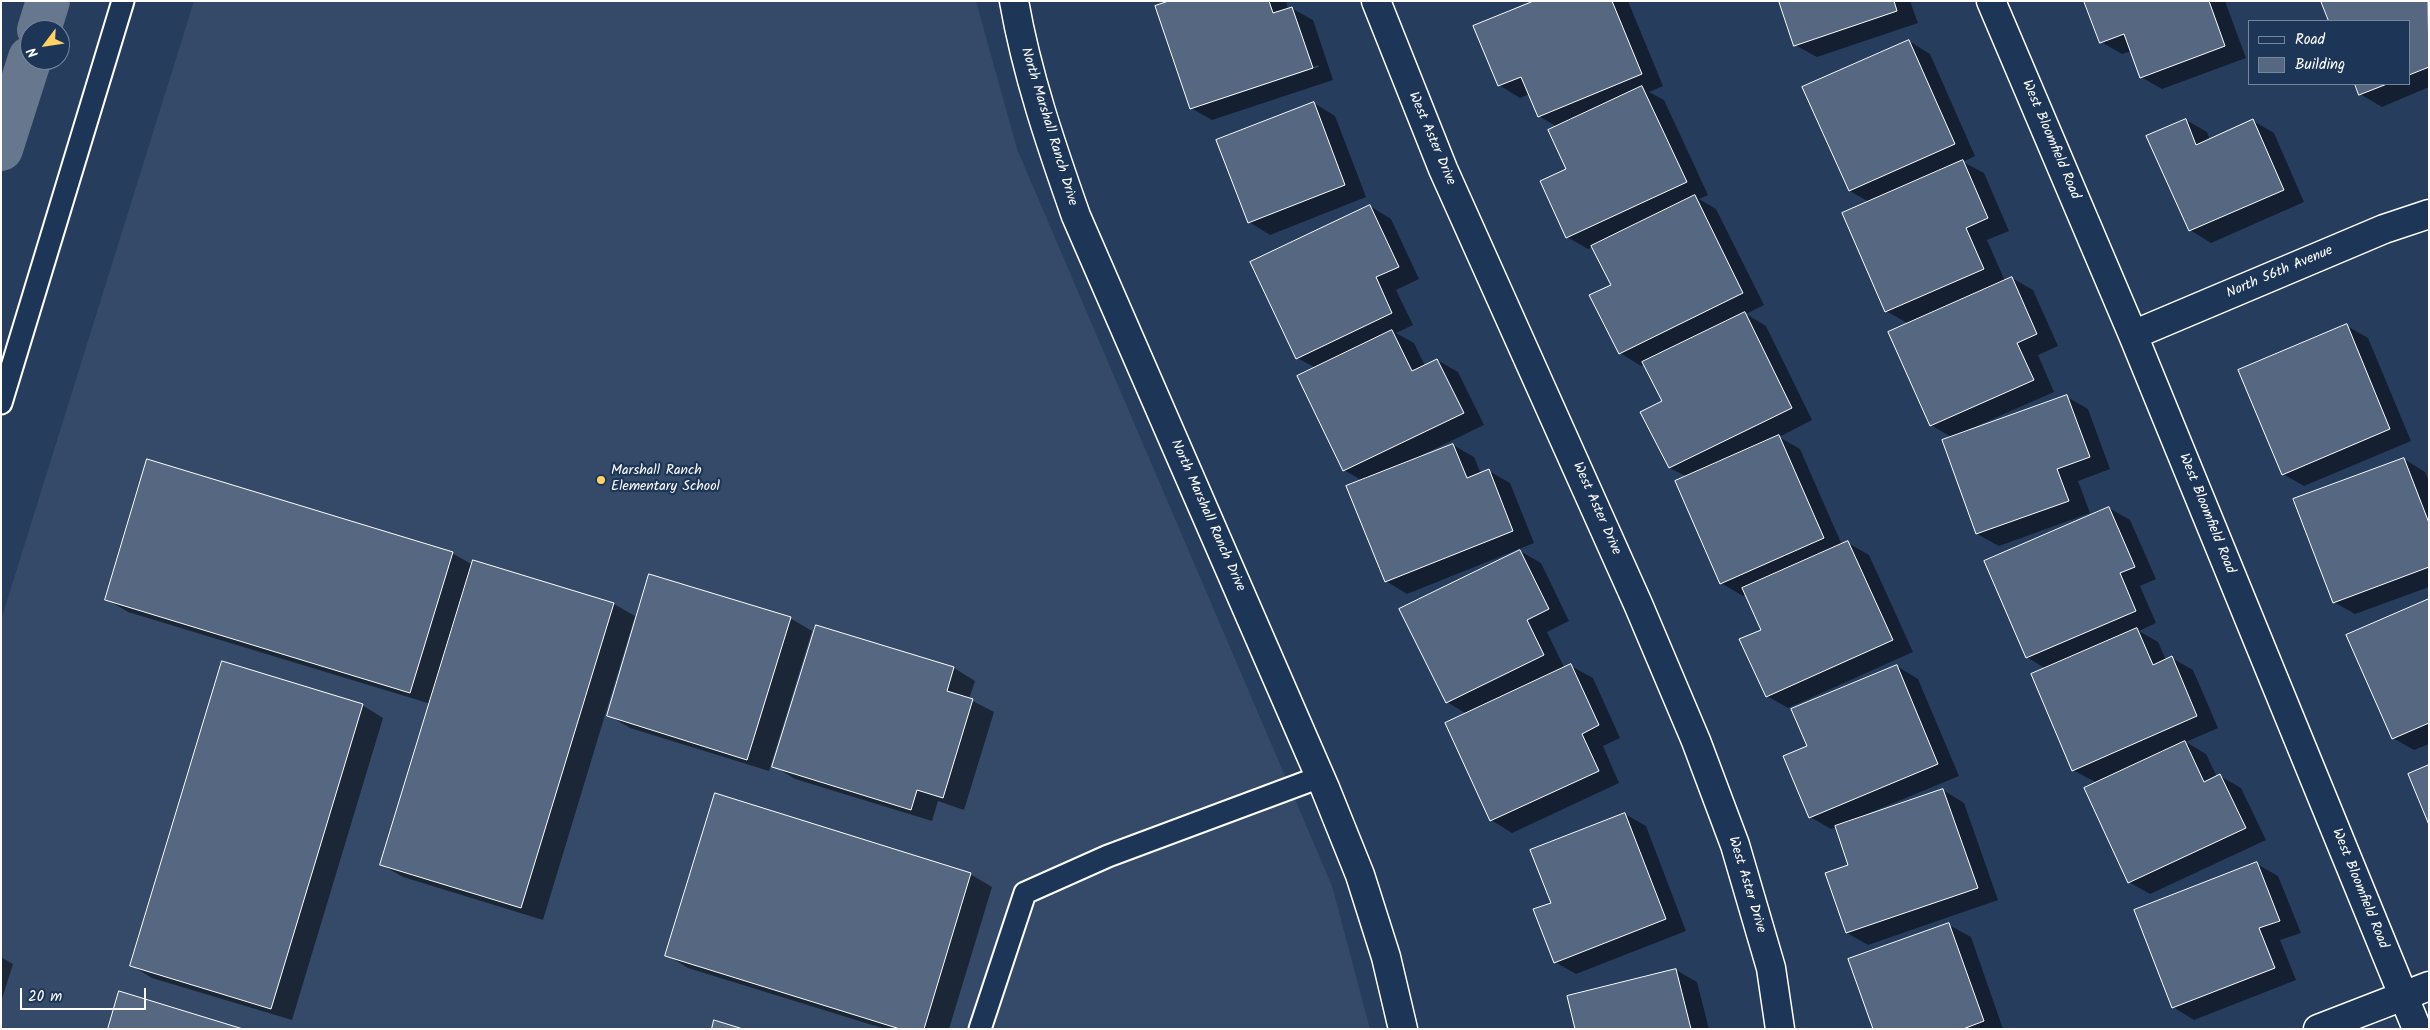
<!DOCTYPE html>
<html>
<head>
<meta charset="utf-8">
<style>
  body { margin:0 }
  #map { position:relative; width:2430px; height:1030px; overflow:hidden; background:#263d5e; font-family:Kalam,sans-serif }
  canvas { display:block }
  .frame { position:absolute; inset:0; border:2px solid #fff; pointer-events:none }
  .legend { position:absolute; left:2248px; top:20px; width:162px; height:65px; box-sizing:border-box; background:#1d3557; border:1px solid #77869a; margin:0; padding:6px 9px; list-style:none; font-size:15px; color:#fff }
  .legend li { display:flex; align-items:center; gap:10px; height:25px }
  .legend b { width:25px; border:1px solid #77869a }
  .north { position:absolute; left:20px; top:20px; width:50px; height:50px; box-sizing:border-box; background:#1d3557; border:1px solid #77869a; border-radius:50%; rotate:239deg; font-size:14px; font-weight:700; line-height:20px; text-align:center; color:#fff }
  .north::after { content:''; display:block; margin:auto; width:18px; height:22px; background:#ffd166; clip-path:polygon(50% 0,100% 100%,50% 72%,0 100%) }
  .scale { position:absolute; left:20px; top:988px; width:126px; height:22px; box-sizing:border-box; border:2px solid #fff; border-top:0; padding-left:6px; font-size:15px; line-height:18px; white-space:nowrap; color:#fff; -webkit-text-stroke:4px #1d3557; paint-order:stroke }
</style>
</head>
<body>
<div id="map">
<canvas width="2430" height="1030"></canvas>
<div class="frame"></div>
<ul class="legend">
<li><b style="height:6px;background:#1d3557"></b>Road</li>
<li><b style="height:14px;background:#556781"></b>Building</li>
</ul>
<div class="north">N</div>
<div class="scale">20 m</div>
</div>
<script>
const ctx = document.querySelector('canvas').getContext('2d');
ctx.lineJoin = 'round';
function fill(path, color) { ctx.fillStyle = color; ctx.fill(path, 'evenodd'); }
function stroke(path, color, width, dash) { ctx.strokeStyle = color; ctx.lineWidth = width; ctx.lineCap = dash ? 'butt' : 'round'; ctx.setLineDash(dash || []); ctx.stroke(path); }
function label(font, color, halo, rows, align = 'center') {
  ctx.font = font + ' Kalam,sans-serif'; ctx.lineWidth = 4.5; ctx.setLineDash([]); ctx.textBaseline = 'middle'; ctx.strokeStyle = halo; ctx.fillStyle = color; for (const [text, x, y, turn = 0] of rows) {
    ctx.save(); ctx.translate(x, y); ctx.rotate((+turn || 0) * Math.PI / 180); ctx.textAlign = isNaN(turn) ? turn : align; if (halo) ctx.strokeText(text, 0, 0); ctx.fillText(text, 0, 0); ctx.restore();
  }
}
const built = new Path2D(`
  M194 1H976L1017 149 1332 886 1370 1029H1V620Z`);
const shadow = new Path2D(`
  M1173 1H1286L1288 9 1291 8 1313 20 1333 80 1212 120 1191 108ZM1318 65 1319 67 1204 105V103Z
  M1537 1H1628L1663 86 1649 92 1664 100 1708 195 1699 199 1716 209 1764 305 1746 314 1766 326 1812 420 1779 437 1800 449 1842 545 1848 543 1869 555 1913 652 1788 708 1767 696 1762 630 1746 594 1743 596 1721 583 1676 482 1687 477 1670 468 1664 402 1645 364 1641 366 1620 353 1612 286 1593 247 1588 249 1567 237V170L1557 127 1539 116 1529 94 1520 98 1499 85Z
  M1781 1H1910L1918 23 1817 57 1795 45Z
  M2085 1H2225L2246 58 2162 89 2141 77 2131 51 2122 54 2101 42Z
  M2323 1H2429V87L2382 107 2360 94 2356 84H2409V21H2330Z
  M1909 41 1930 54 1975 156 1963 162 1984 173 2009 231 1987 240 2005 281 2012 278 2033 290 2058 346 2038 355 2054 392 1970 429V431L2067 397 2088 409 2110 469 2078 481 2090 513 1999 546 1977 534 1944 441 1953 438 1931 425 1909 324 1886 311 1869 202 1850 191Z
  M1314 103 1335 116 1366 197 1270 235 1249 222Z
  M2186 120 2207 132 2210 140 2253 121 2274 133 2304 202 2211 243 2190 230Z
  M1370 206 1391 219 1419 279 1396 290 1413 325 1396 333 1414 343 1425 366 1437 360 1458 372 1484 425 1422 455V457L1453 445 1474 457 1481 474 1489 471 1510 483 1534 543 1407 594 1386 581 1363 481 1344 470 1316 368 1297 358Z
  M2347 326 2368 338 2411 441 2304 486 2283 474Z
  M2404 459 2425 472 2429 481V587L2355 614 2334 602Z
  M2109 508 2130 520 2156 579 2140 586 2156 623 2139 631 2158 642 2166 660 2172 658 2193 670 2218 728 2186 742 2206 754 2217 777 2220 776 2241 788 2266 840 2150 894 2129 882 2097 783 2073 770 2046 669 2027 657Z
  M1520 551 1541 563 1569 621 1547 632 1565 669 1571 666 1593 678 1620 738 1603 746 1619 783 1512 833 1491 820 1467 714 1447 702Z
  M452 553 473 565 614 604 635 616 543 920 403 877 382 865 431 704 128 612 106 599Z
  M2429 600V744L2414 750 2393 738Z
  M790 618 812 631 769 771 630 728 608 715Z
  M817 626 954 668 975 681 969 699 994 712 964 810 938 801 932 821 795 779 774 766Z
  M1897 666 1918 679 1959 776 1867 814 1868 816 1943 790 1964 803 1998 900 1868 945 1847 933 1850 866 1836 827 1831 829 1810 817 1808 746Z
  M362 705 383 718 292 1020 152 978 131 965Z
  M1625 814 1646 826 1686 931 1576 974 1555 962 1552 904Z
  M2257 864 2278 876 2301 933 2280 940 2296 980 2194 1020 2173 1007Z
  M970 874 992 887 949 1029H885L688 968 667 955Z
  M1949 925 1971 937 2003 1029H1874Z
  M1 957 13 964 1 1002Z
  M1676 970 1697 982 1709 1029H1576Z`);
const canal = new Path2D(`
  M39 30 48 1
  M1 149 30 58`);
const building = new Path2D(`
  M1169 1H1269L1273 13 1292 7 1313 68 1190 109 1155 6Z
  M1534 1H1612L1642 74 1538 117 1521 77 1498 86 1473 26Z
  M1779 1H1894L1897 11 1794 46Z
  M2084 1H2209L2225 46 2140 78 2124 34 2100 43Z
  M2321 1H2428L2429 67 2409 75V21H2329Z
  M1909 40 1955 144 1849 191 1802 87Z
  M2355 84H2387L2359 95Z
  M1642 86 1687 182 1566 238 1540 181 1566 169 1548 130Z
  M1314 102 1345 185 1248 223 1216 140Z
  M2186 119 2196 145 2253 119 2284 190 2189 231 2146 136Z
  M1963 160 1988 218 1966 228 1984 269 1885 312 1842 213Z
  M1695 195 1743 293 1619 354 1589 295 1611 285 1591 246Z
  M1370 205 1399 267 1376 277 1392 313 1296 359 1250 262Z
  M2012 277 2037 334 2017 343 2034 380 1930 426 1888 332Z
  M1745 312 1792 408 1669 468 1640 412 1662 401 1642 362Z
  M2347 324 2390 429 2282 475 2238 370Z
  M1392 330 1412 371 1437 359 1464 413 1343 471 1297 376Z
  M2067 395 2090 457 2057 469 2069 501 1976 534 1942 440Z
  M1779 435 1824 538 1720 584 1675 481Z
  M1453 444 1467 478 1489 469 1513 531 1385 582 1346 486Z
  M2404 458 2429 523V567L2333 603 2293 499Z
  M147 459 453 552 410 693 105 600Z
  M2109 507 2135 567 2120 573 2136 611 2026 658 1984 561Z
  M1848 541 1893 640 1766 697 1739 639 1761 630 1742 588Z
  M1520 550 1549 609 1527 620 1544 655 1446 703 1399 609Z
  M473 560 614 603 521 908 380 865Z
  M649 574 791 617 747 760 607 716Z
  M2429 599V723L2392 739 2346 635Z
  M816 625 954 667 947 691 973 699 943 798 917 790 911 810 772 767Z
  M2137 628 2153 665 2172 656 2197 716 2072 771 2031 674Z
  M222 661 363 704 271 1009 130 966Z
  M1571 664 1599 725 1582 734 1599 771 1490 821 1445 723Z
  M1897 665 1938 764 1809 818 1783 756 1807 746 1791 709Z
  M2185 741 2204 782 2220 774 2246 828 2128 883 2084 788Z
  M2429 765V825L2408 774Z
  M1943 789 1978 888 1846 933 1825 873 1848 865 1835 826Z
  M715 793 971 873 924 1029H900L665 956Z
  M1625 813 1666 919 1554 963 1533 909 1551 903 1530 850Z
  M2257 862 2280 921 2259 928 2275 968 2172 1008 2134 910Z
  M1949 923 1984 1021 1963 1029H1873L1848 959Z
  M1676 969 1691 1029H1575L1567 996Z
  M119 991 243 1029H108Z
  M714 1020 743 1029H712Z`);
const lane = new Path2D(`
  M1 403 123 1
  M980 1029 1025 893 1108 856 1320 777`);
const street = new Path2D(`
  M1376 1 1443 169 1638 604 1696 741 1735 845 1771 968 1780 1029
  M1991 1 2133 335 2417 1029
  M2133 335 2384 229 2429 214
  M2318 1029 2429 986`);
const secondary = new Path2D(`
  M1014 1C1027 75 1051 145 1076 216L1325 788 1360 875 1386 957 1403 1029`);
const markers = [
  [601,480,5,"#ffd166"]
];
const streetNames = [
  ["North Marshall Ranch Drive",1048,127,73],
  ["West Aster Drive",1431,139,67],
  ["West Bloomfield Road",2050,140,67],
  ["North 56th Avenue",2280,273,-23],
  ["West Aster Drive",1596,509,66],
  ["West Bloomfield Road",2206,514,68],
  ["North Marshall Ranch Drive",1207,516,66],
  ["West Aster Drive",1746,885,73],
  ["West Bloomfield Road",2359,889,68]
];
const poiNames = [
  ["Marshall Ranch",611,472],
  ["Elementary School",611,488]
];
fill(built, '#344a68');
fill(shadow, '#0007');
stroke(canal, '#67788e', 44);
fill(building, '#556781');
stroke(building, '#fff', 1);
stroke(lane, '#fff', 25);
stroke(street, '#fff', 31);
stroke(secondary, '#fff', 31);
stroke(lane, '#1d3557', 21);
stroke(street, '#1d3557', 28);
stroke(secondary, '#1d3557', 28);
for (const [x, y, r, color] of markers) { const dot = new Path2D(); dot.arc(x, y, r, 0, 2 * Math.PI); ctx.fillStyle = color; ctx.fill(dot); stroke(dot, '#1d3557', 2); }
label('14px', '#fff', '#1d3557', streetNames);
label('14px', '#fff', '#1d3557', poiNames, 'left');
</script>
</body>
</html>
